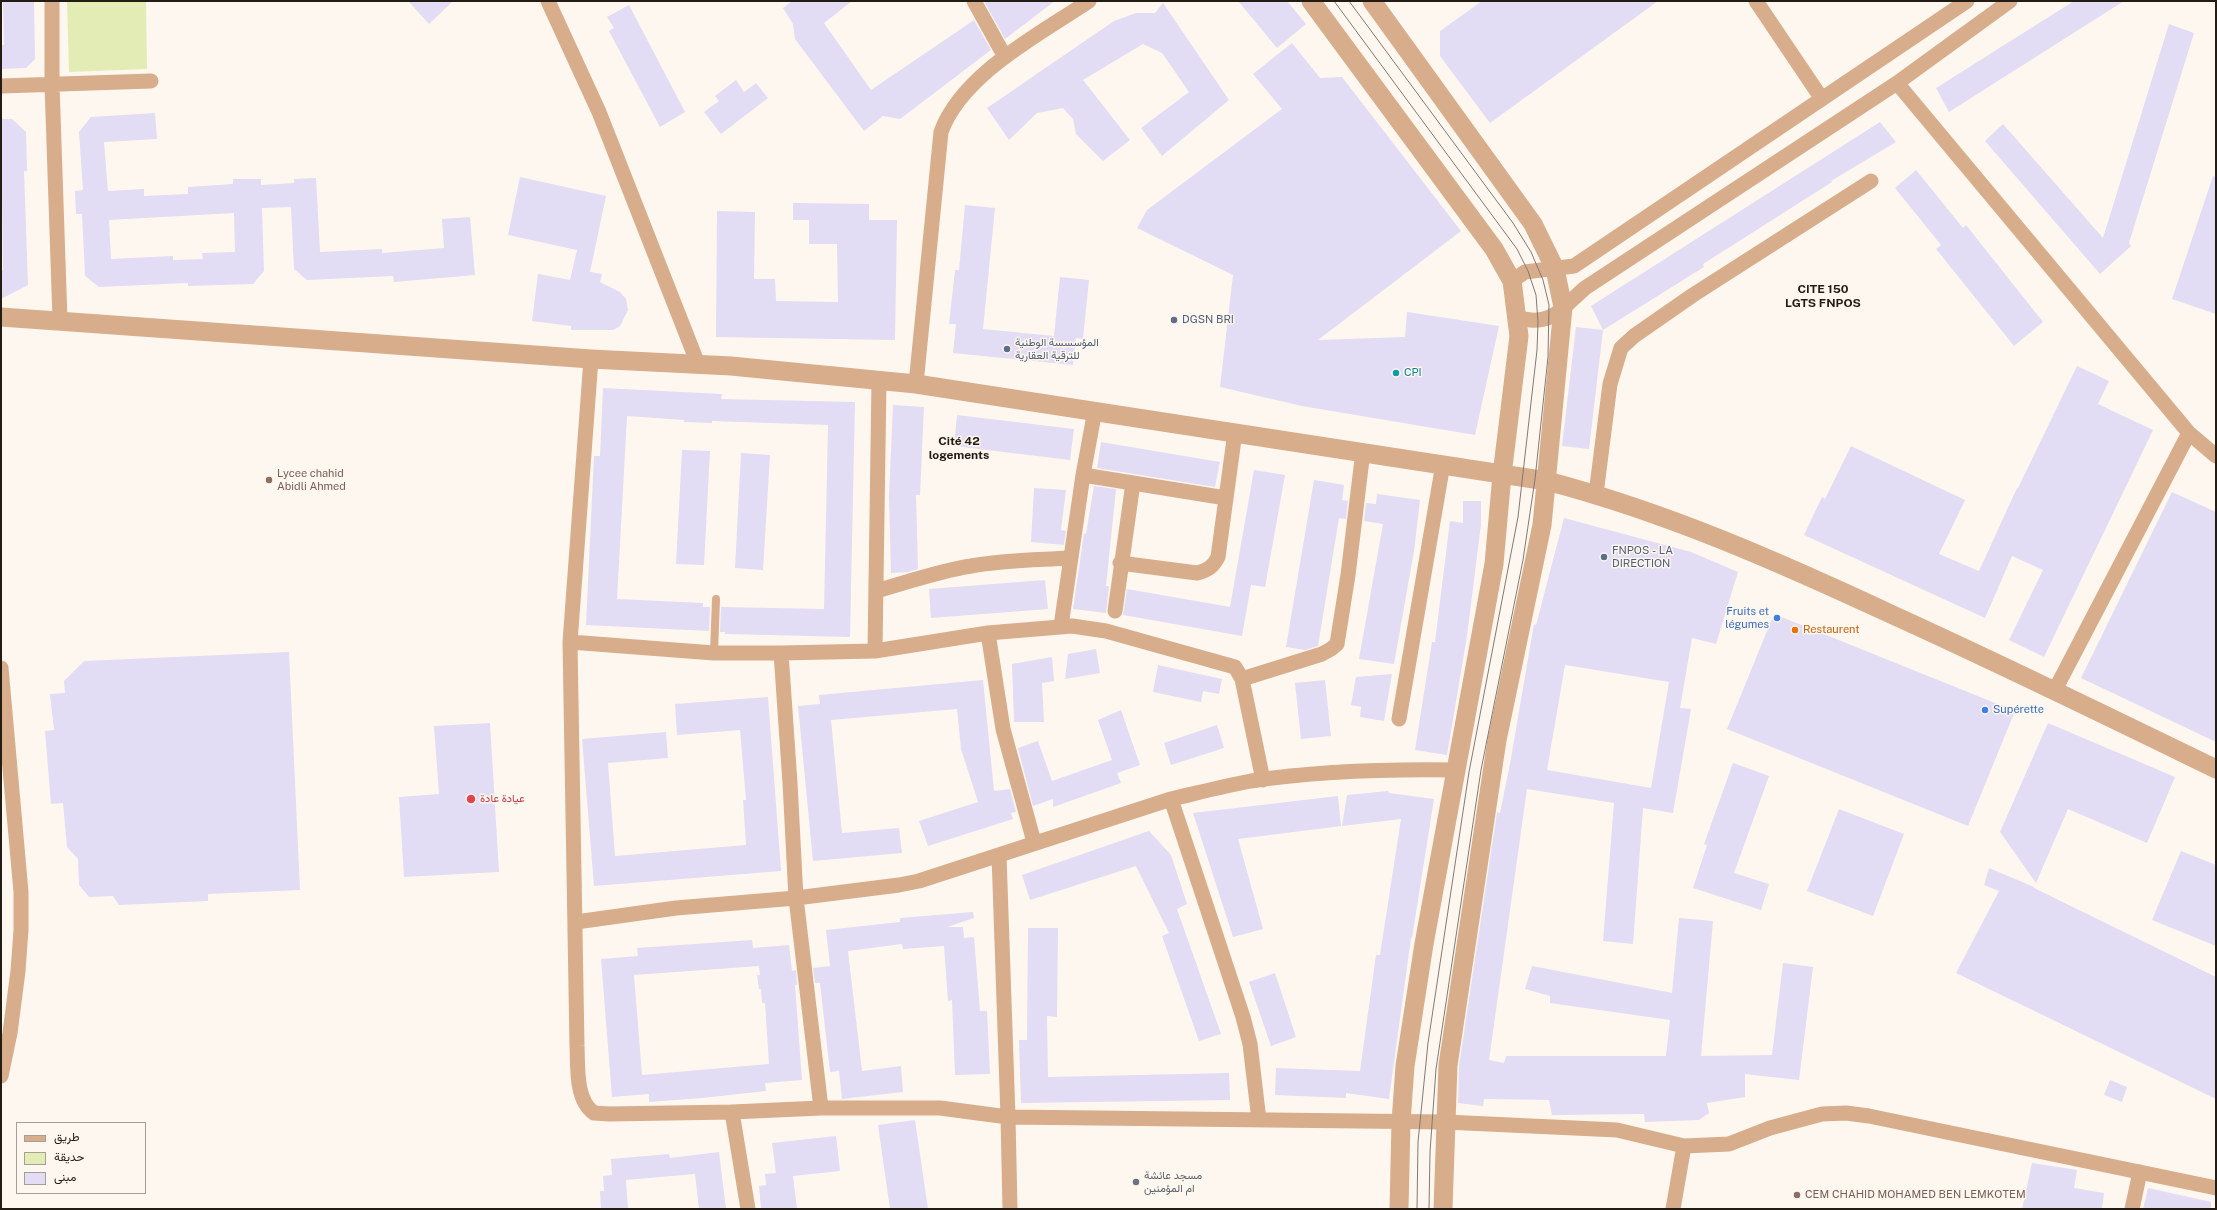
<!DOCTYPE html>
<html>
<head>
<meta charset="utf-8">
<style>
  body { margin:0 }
  #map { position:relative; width:2217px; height:1210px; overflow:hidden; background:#fef7ef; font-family:"Public Sans",Vazirmatn,sans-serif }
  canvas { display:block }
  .frame { position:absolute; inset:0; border:2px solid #221c15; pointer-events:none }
  .legend { position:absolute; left:16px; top:1122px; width:130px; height:72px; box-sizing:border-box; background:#fef7ef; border:1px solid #a69f98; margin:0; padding:5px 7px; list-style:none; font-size:12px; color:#221c15 }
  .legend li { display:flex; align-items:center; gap:8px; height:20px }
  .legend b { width:20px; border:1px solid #a69f98 }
</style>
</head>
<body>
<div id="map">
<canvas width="2217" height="1210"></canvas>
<div class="frame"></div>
<ul class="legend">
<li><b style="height:5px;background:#d7ad8b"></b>طريق</li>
<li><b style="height:11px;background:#e3ecb4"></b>حديقة</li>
<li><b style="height:11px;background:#e2dcf4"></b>مبنى</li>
</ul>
</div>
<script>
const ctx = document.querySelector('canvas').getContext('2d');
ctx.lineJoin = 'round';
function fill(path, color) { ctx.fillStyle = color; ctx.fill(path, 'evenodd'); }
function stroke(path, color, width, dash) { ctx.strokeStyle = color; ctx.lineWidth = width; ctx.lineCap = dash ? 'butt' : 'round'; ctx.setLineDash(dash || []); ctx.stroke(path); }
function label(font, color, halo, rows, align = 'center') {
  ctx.font = font + ' "Public Sans",Vazirmatn,sans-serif'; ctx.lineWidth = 3; ctx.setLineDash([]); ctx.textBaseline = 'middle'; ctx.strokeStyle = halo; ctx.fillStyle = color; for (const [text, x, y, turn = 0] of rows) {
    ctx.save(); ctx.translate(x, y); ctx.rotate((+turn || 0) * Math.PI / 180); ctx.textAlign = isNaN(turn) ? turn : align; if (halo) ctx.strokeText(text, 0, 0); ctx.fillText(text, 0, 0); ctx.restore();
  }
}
const green = new Path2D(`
  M67 1H146L147 69 69 72Z`);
const building = new Path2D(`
  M3 1H34L35 59 26 68 1 69V45H4Z
  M408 1H453L429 24Z
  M792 1H852L824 23 871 90 974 20 991 50 900 119 883 116 864 131 795 39 793 24 783 8Z
  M984 1H1055L1005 39Z
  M1238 1H1287L1306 24 1277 48Z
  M1482 1H1658L1490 123 1440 56V31Z
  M2074 1H2124L1949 112 1936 88Z
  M1163 3 1229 100 1162 156 1141 128 1189 92 1162 53 1143 44 1083 80 1130 140 1103 161 1076 134 1073 119 1063 108 1037 113 1009 140 987 108 1114 21 1136 13H1155Z
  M629 5 685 112 660 127 609 31 614 28 607 17Z
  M2169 24 2194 33 2129 243 2131 246 2100 274 1985 141 2003 124 2103 238Z
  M1292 43 1320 78 1342 77 1461 231 1318 340 1405 337 1407 312 1499 326 1475 435 1302 406 1220 387 1233 275 1137 228 1147 210 1282 109 1253 74Z
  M736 80 744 92 756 83 768 98 721 134 704 112 719 101 715 96Z
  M155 113 157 139 104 142 108 191 144 189V196L188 194V187L233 184V179H261V185L294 183V179L316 178 320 252 382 249V253L444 248 442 219 470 217 475 275 394 282 393 276 307 280 294 269 291 207 262 208 264 271 253 284 188 286V283L99 287 85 276 82 214H76L75 191 83 190 79 132 91 117ZM234 213 235 252 202 253 203 259 173 260V256L111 259 109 220Z
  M1 119H12L26 132 27 171H24L28 285 1 299V271L3 270Z
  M1880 122 1896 142 1831 181 1832 182 1703 264 1704 267 1603 330 1591 306Z
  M1916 170 1963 228 1966 225 2043 322 2014 346 1936 249 1941 245 1895 188Z
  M2213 176 2216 177V314L2172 299Z
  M520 177 606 196 590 272 602 274 600 282 620 292 626 299 628 310 620 326 613 330H571V326L532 321 538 274 570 280 577 250 508 235Z
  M793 203 869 204V220H897L895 340 716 337 717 211 755 212 754 279H775L776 301 838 302 837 244H809V220H793Z
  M965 205 995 208 983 329 1054 336 1060 277 1089 280 1083 339 1076 338 1073 365 953 353 956 324H949L955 270H959Z
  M1576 327 1603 330 1589 449 1562 446Z
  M2077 366 2109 381 2098 404 2153 430 2044 657 2009 640 2043 570 2012 556 1985 618 1804 535 1822 497 1825 499 1851 446 1965 500 1939 554 1979 571 2017 488H2018Z
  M603 388 722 394 721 399 855 402 850 637 725 634V632H720L721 607 824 609 828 425 712 421V423L684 422V420L627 416 617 599 703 603V607H710L709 631 586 625 594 456H600Z
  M893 405 924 407 920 495H916L918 569 908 572 891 573 889 496Z
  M957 415 1074 429 1070 460 954 446Z
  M1101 442 1220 462 1215 487 1097 468Z
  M682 450 710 451 704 565 676 564Z
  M741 453 770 455 763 570 735 568Z
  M1254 470 1285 475 1265 587 1251 585 1242 636 1123 615 1127 589 1230 607Z
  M1314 480 1344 485 1342 500 1348 501 1346 519 1339 518 1318 646 1305 650 1286 647Z
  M1094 486 1116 489 1106 586H1109L1106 613 1073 609 1084 533 1086 534Z
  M1034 488 1066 490 1061 530 1066 531 1064 545 1031 542Z
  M2172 492 2216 512V742L2081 678Z
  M1377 494 1420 500 1414 551 1394 664 1359 659 1383 524 1364 521 1366 503 1376 504Z
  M1463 501H1481V524L1467 636 1447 755 1415 750 1432 642H1435L1450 521 1463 523Z
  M1564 518 1691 552 1738 572 1716 644 1692 638 1680 708 1691 709 1673 813 1643 808 1633 944 1603 941 1614 803 1527 789 1489 1060 1504 1063 1506 1056H1666L1670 1020 1550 1003V996L1525 989 1532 966 1672 993 1679 918 1713 921 1701 1056 1772 1055 1783 963 1813 967 1799 1080 1745 1074V1097L1707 1103 1709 1113 1699 1120 1645 1122 1644 1114 1552 1115 1549 1100 1484 1099 1483 1106 1458 1103 1459 1066 1497 812 1500 813 1510 764 1534 624 1536 625ZM1565 665 1669 682 1651 788 1547 770Z
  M1045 580 1048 609 931 618 929 589Z
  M1774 614 2015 711 1968 826 1727 729Z
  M1096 649 1100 673 1065 679 1068 654Z
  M289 652 300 890 208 894V901L119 905 113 896 89 897 79 885 78 859 67 847 63 803 51 804 45 731 54 730 50 694 65 693 64 681 84 661Z
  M1052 657 1054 681 1042 683 1044 722H1014L1012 664Z
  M1158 665 1222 679 1219 694 1203 691 1201 702 1153 692Z
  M1392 674 1384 721 1360 717 1361 707 1351 705 1356 677Z
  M983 680 994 791 1010 789 1016 812 1011 813 1013 819 928 846 919 821 978 802 961 749 957 709 831 720 842 833 899 828 902 853 813 861 798 706 820 704 819 695Z
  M1325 680 1331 736 1301 739 1295 683Z
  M768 697 781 871 594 886 582 739 666 732 668 758 608 763 615 856 746 845 743 800H746L740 730 677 735 675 704Z
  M1121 710 1140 765 1117 773 1121 783 1053 807V799L1033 806 1018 748 1038 741 1052 781 1112 760 1098 720Z
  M490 723 499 872 404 877 399 797 439 794 434 726Z
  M2048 723 2175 777 2147 843 2068 809 2036 883 2000 832Z
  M1217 725 1224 748 1171 765 1164 743Z
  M1733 763 1769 776 1734 873 1769 884 1761 910 1693 888 1707 845 1704 844Z
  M1388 791 1389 793 1434 799 1412 938H1411L1389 1099 1346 1093V1098L1275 1095 1276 1068 1360 1071 1376 955H1380L1401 819 1342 826 1347 795Z
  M1338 796 1341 826 1238 839 1263 929 1233 937 1193 813Z
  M1839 809 1904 834 1873 916 1807 891Z
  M1149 831 1171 855 1187 904 1177 909 1221 1034 1199 1041 1162 936 1169 933 1136 866 1030 900 1022 875Z
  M2181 851 2216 865V946L2152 920Z
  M1989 868 2034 887V888L2216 977V1099L1956 973 1999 891 1984 885Z
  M973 912 974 918 947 927H963L964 938 974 937 980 1011H987L990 1074 955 1075 952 1000 948 1001 944 946 903 949 902 944 848 951 862 1071 901 1066 903 1092 842 1099 839 1071 830 1072 820 983H815L813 968 830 966 826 930 900 922V918Z
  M1028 928H1058L1057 1017 1047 1016 1048 1077 1229 1073 1230 1100 1021 1103 1019 1040H1027Z
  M752 940 753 948 789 945 792 971 796 970 797 985H795L802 1080 765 1083 766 1091 702 1098 649 1102V1094L612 1097 601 959 638 956 637 948ZM759 966 760 975H757L759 989H761L762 1003H765L769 1064 642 1075 634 975Z
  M1275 973 1296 1037 1271 1046 1249 982Z
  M2110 1080 2127 1087 2122 1102 2104 1095Z
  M915 1120 928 1209H890L878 1125Z
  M836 1136 840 1171 793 1176 797 1209H761L759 1186 766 1185 765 1174 776 1173 772 1143Z
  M719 1152 726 1209H699L695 1174 626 1180 628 1209H601L600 1191H604L603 1176 612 1175 611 1159 669 1154 670 1158Z
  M2032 1163 2077 1170 2074 1188 2104 1193 2102 1209H2022Z
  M2148 1188 2211 1202V1209H2143Z`);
const service = new Path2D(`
  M714 653 716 599`);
const minor = new Path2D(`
  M52 1V84L60 320
  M548 1 599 112 698 364
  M974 1 1005 57
  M1756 1 1822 99
  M1897 83 2189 433 2216 456
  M1 86 151 81
  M1512 281 1525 272 1574 266 1967 1
  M1516 317C1551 328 1561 309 1585 288L1897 83 2010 1
  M591 359 570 642 714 653H781L790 783 796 898 821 1108H940L1008 1117 1445 1122 1617 1130 1684 1146 1673 1209
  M916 384 941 132C962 74 1040 34 1089 1
  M1095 410 1083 475 1133 483 1115 611
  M1133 483 1226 498
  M1596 494 1610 384 1621 348 1634 336 1693 295 1871 181
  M1120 563 1197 573C1208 570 1213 567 1218 557L1235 432
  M876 591C908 582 939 571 971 566 1004 560 1037 560 1069 558
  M1061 626 1083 475
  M988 633 1003 729 1034 842
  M570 642 577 1046C578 1066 575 1100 594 1113L609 1114 732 1112 821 1108
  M875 651 879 380
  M781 653 875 651 988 633 1072 626 1106 631 1235 667 1242 679 1263 780
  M1 668 21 892V930L18 971 10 1033 1 1076
  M1242 679 1322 654 1331 649 1337 644 1348 575 1363 451
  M2055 690 2189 433
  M1399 719 1443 464
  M1171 799C1197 793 1224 786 1251 781 1318 771 1387 769 1455 770
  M999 855 1171 799 1243 1017 1250 1044 1259 1120
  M576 922 676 908 796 898 899 885 919 881 999 855 1008 1117 1010 1209
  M732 1112 748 1209
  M1684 1146 1729 1144 1770 1128 1822 1114 1846 1113 1869 1116 2216 1188
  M2132 1209 2140 1172`);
const tertiary = new Path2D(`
  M1311 1 1494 249 1512 281 1519 336 1502 475 1494 564 1424 944 1405 1066 1401 1122 1399 1209
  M1372 1 1533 224 1555 269 1563 307 1542 525 1497 740 1448 1065 1443 1209
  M1 317 591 359 731 366 916 384 1547 481C1669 513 1781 563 1895 616 2003 665 2109 717 2216 769`);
const tram = new Path2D(`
  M1334 1 1517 249 1528 271 1536 295 1538 322 1537 350 1518 517 1469 772 1428 1043 1418 1142 1417 1209
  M1349 1 1513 223 1531 252 1543 280 1549 305 1548 357 1535 479 1523 560 1481 770 1436 1069 1430 1152 1429 1209`);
const markers = [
  [1174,320,4,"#5c6f8a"],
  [1007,349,4,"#5c6f8a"],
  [1396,373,4,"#0f9aa8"],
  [269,480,4,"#8d6e63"],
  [1604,557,4,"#5c6f8a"],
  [1777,618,4,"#3f7fe0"],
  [1795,630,4,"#e8710a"],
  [1985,710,4,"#3f7fe0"],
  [471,799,5,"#e0444e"],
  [1136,1182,4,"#6b7280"],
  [1797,1195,4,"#8d6e63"]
];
const serviceNames = [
  ["DGSN BRI",1182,320],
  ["المؤسسسة الوطنية",1015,343],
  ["للترقية العقارية",1015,356],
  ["FNPOS - LA",1612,551],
  ["DIRECTION",1612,564]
];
const cultureNames = [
  ["CPI",1404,373]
];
const educationNames = [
  ["Lycee chahid",277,474],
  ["Abidli Ahmed",277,487],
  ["CEM CHAHID MOHAMED BEN LEMKOTEM",1805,1195]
];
const shopNames = [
  ["Fruits et",1769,612],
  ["légumes",1769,625],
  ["Supérette",1993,710,"left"]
];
const foodNames = [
  ["Restaurent",1803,630]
];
const healthNames = [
  ["عيادة عادة",480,799]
];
const worshipNames = [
  ["مسجد عائشة",1144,1176],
  ["ام المؤمنين",1144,1189]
];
const neighbourhoodNames = [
  ["CITE 150",1823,289],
  ["LGTS FNPOS",1823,303],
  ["Cité 42",959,441],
  ["logements",959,455]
];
fill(green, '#e3ecb4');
fill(building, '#e2dcf4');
stroke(service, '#d7ad8b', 8);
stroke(minor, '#d7ad8b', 15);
stroke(tertiary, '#d7ad8b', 19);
stroke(tram, '#807a72', 1);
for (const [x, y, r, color] of markers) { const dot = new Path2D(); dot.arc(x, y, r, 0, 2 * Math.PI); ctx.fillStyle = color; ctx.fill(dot); stroke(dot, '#fef7ef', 1.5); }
label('11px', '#4e5e75', '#fef7ef', serviceNames, 'left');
label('11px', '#0d838f', '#fef7ef', cultureNames, 'left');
label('11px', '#785e54', '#fef7ef', educationNames, 'left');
label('11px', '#366cbe', '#fef7ef', shopNames, 'right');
label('11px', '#c56008', '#fef7ef', foodNames, 'left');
label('11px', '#be3a42', '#fef7ef', healthNames, 'left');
label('11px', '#5b616d', '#fef7ef', worshipNames, 'left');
label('bold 12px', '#221c15', '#fef7ef', neighbourhoodNames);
</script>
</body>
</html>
